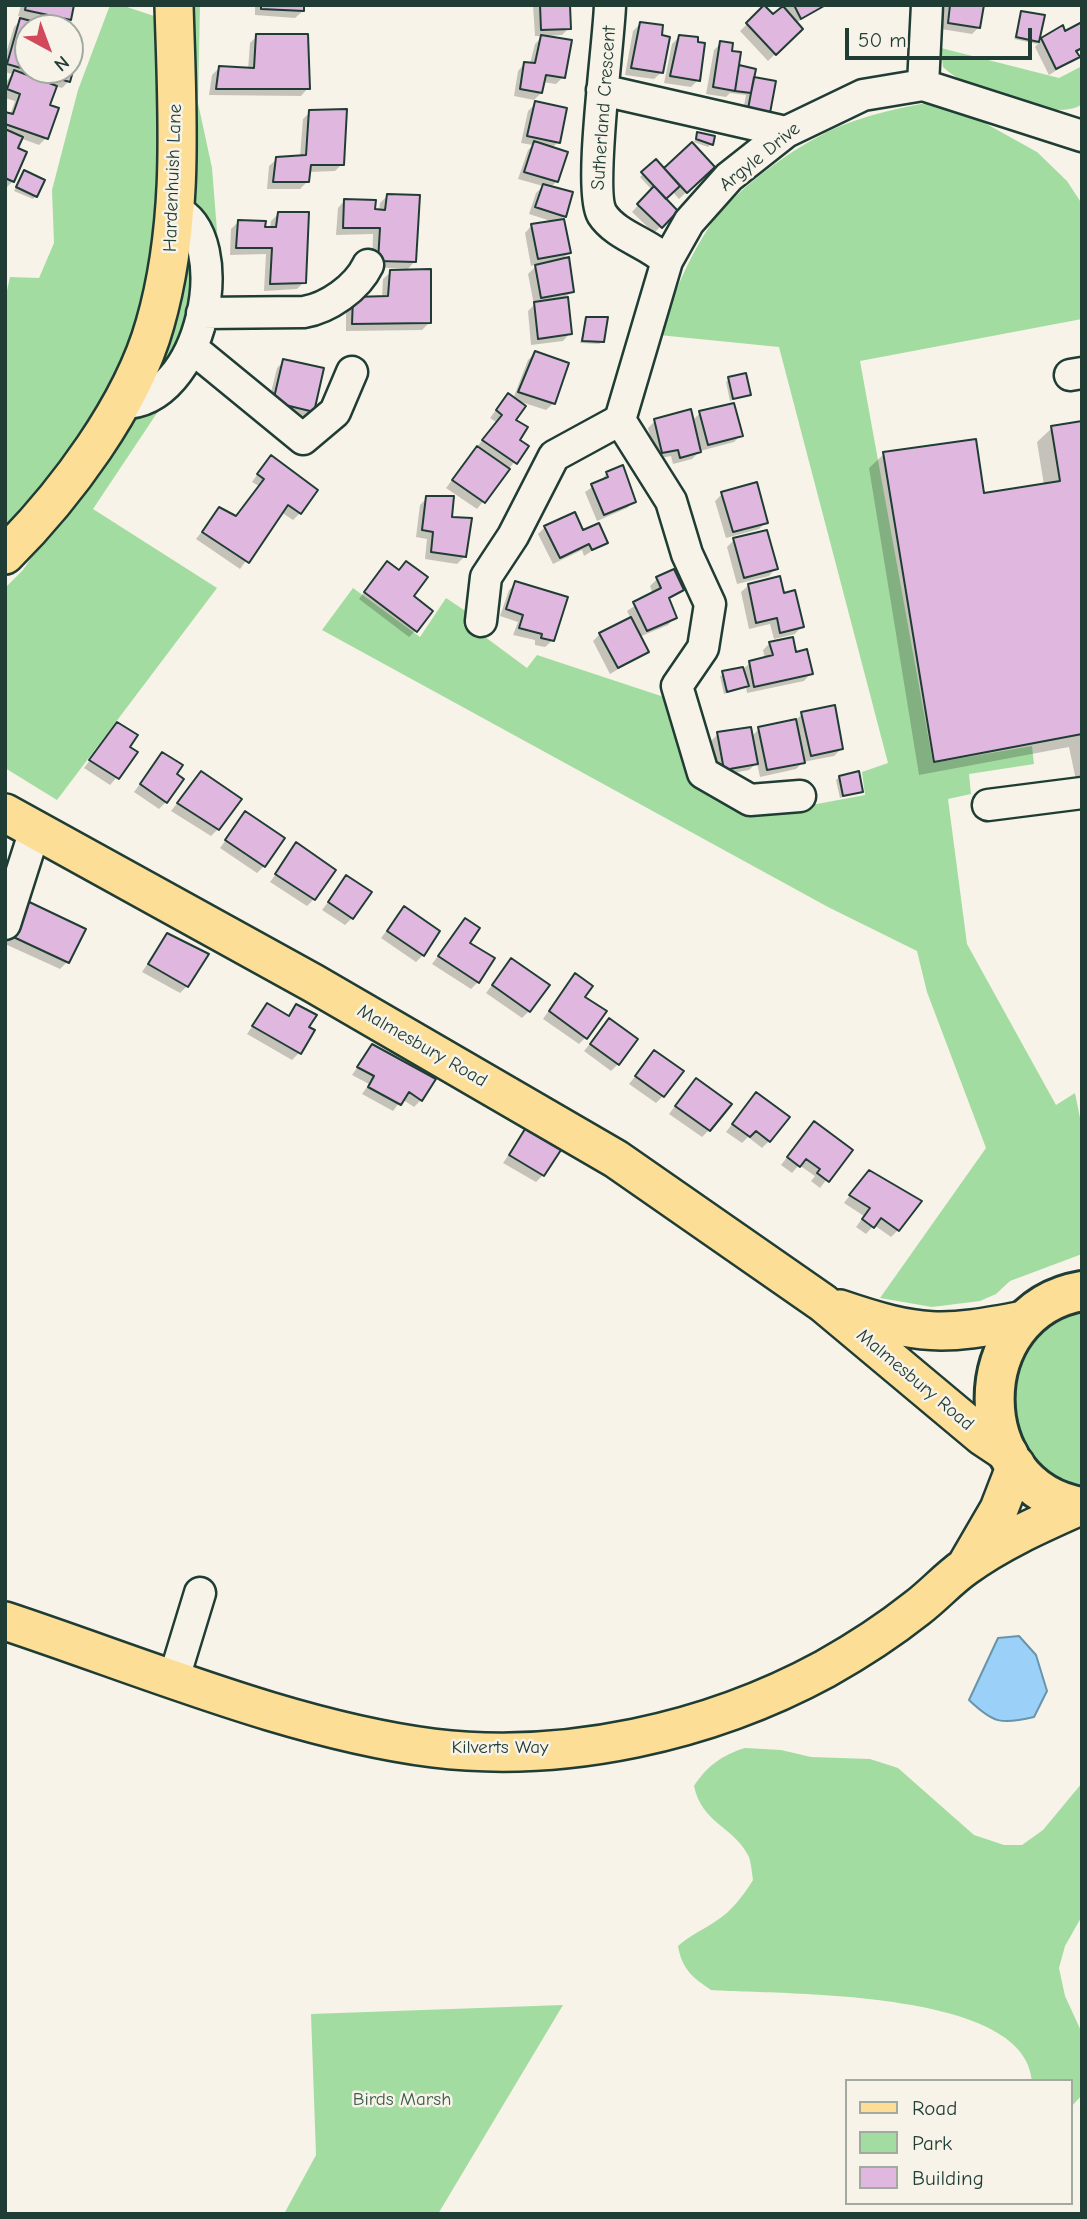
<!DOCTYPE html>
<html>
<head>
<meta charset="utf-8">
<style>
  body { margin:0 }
  #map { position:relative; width:1087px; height:2219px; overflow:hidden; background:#f7f3e8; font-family:"Comic Neue",sans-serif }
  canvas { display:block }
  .frame { position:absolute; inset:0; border:7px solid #1f3d34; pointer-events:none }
  .legend { position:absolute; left:845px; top:2079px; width:228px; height:126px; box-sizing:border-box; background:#f7f3e8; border:2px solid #a1aaa0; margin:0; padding:9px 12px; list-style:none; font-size:21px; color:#1f3d34 }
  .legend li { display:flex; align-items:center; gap:14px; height:35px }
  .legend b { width:35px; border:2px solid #a1aaa0 }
  .north { position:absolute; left:14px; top:14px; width:70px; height:70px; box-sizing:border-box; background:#f7f3e8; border:2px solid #a1aaa0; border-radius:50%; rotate:139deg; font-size:19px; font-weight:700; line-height:28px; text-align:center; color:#1f3d34 }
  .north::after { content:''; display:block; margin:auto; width:24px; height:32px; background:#d1495b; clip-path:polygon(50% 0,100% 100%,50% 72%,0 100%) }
  .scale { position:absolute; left:845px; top:28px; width:187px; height:32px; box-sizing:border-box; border:4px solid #1f3d34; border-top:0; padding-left:9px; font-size:21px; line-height:24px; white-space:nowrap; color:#1f3d34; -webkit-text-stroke:5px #f7f3e8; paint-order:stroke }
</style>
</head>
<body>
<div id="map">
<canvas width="1087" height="2219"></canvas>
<div class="frame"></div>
<ul class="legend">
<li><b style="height:9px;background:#fcde96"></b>Road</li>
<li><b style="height:19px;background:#a3dca0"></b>Park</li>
<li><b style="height:19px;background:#e0b7de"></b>Building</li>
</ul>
<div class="north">N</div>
<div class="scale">50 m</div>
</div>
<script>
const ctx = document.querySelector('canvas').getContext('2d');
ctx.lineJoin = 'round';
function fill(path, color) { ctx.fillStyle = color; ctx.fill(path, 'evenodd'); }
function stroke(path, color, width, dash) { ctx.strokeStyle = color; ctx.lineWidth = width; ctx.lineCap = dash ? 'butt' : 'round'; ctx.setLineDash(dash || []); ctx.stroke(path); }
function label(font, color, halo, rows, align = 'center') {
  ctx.font = font + ' "Comic Neue",sans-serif'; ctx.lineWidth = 5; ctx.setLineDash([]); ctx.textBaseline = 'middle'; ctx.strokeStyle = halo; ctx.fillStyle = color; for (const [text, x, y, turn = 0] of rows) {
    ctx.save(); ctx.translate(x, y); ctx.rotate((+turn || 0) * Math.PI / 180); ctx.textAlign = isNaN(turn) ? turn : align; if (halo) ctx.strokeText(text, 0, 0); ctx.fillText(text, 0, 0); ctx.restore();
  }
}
const green = new Path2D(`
  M110 5H121L157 17 159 161 154 273 143 325 85 439 5 532V300L10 277 39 278 54 243 52 190 78 90Z
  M182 5H200L198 103 212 168 219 256 181 377 93 509 217 588 57 800 5 768V588L23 570 143 390Z
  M941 48 1059 78 1082 66V104C1057 124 964 88 943 67Z
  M921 104 948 105 974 117 1037 152 1067 181 1082 204V319L860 361 933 763 1032 746 1034 764 969 774 971 794 948 799 967 944 1056 1105 1075 1093 1082 1128V1254L1010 1281 996 1294 980 1301 932 1307 880 1298 986 1148 927 992 917 951 828 907 322 630 353 588 420 637 446 598 470 614 473 628 527 668 537 655 664 697 676 714 692 766 774 812 865 795 862 772 888 763 779 347 659 335C673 296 688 258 711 224 737 187 802 141 843 125 869 115 894 109 921 104Z
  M1082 1311V1487C1040 1472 1023 1456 1016 1412 1006 1360 1034 1329 1082 1311Z
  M745 1748 781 1750 811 1757 870 1759 898 1768 974 1835 1004 1845H1022L1043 1830 1082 1783V1916L1065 1946 1059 1968 1065 1996 1082 2033V2095L1071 2107V2081H1032C1026 1987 776 1995 711 1990 692 1977 682 1969 678 1946 690 1935 703 1930 716 1921 732 1911 743 1896 753 1880 752 1873 751 1863 749 1857 734 1826 702 1824 694 1786 707 1766 722 1755 745 1748Z
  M563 2005 438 2214H284L316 2155 311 2014Z`);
const water = new Path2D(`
  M1019 1636 1036 1655 1047 1691 1034 1717C1001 1725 993 1723 969 1700L998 1638Z`);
const shadow = new Path2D(`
  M21 5H72L69 20 62 27 41 22 39 28H28V70H70V53L76 54 69 81 62 88 55 86 48 106 46 138 39 145 20 138 16 149 13 181 6 188 5 113 10 115 15 101 5 98V84L12 74 5 72V57L14 27 23 18 18 16Z
  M255 5H303V11L295 18 255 15Z
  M533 5H568L569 28 562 35 547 36 563 77 556 84 543 82 541 93 534 100 514 96 518 71 525 63 530 64 535 44 543 36H535Z
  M783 5H824L796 23 801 29 768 61 740 31 764 8 773 16Z
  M945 5H983L979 27 972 34 941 29Z
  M1022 12 1043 17 1037 44 1014 39Z
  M640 24 662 72 654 79 625 75 633 31Z
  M1082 24V50L1075 53 1078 57 1049 75 1035 47 1042 39Z
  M257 36 308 88 301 96 209 95 212 75 219 68 248 70 250 43Z
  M679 37 698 80 691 87 664 83 672 44Z
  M721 43 751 82 769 112 762 119 742 116 746 95 730 93 726 97 706 94 714 50Z
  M536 103 558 142 552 148 557 181 550 188 565 216 562 218 569 253 560 261 572 291 566 297 570 333 563 341 531 345 528 311 534 305 528 274 538 264 531 266 525 233 532 225 554 222 529 214 536 193 543 186 518 179 528 150 533 145 521 143 528 111Z
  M310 112 342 164 335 171 308 172 307 182 300 189H267L269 166 277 159 300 157 303 119Z
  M698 134 711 144 708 147 694 142Z
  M692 144 706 174 679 199 672 191 664 199 676 211 654 233 632 212 652 190 640 177 656 162 664 171Z
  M24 172 36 196 33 199 14 191Z
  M387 196 415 261 408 269 372 267 373 234 336 235 338 208 345 200 379 211 380 203Z
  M278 214 304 282 297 289 264 291 266 254 230 255 231 229 238 222 270 229 271 221Z
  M391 272 430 322 422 330 346 331V306L382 298 383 279Z
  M587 319 603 341 599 344 580 343Z
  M535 353 554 403 546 410 518 401 514 421 517 440 527 446 477 509 446 488 496 422 490 418 501 403 508 396 513 399 528 360Z
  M284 361 313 411 305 418 267 409 277 368Z
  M729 379 749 394 730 401 726 382Z
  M700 413 741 435 734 442 700 451 692 459 673 464 671 456 656 459 648 428 655 421H692Z
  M1082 423V789L1078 790 1069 747 919 775 869 468 884 454 982 495 1044 485 1037 442 1052 428Z
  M264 465 300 513 293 520 281 512 240 569 196 539 220 509 235 518 259 486 252 482Z
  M607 473 634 501 627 508 597 521 585 492 600 482Z
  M722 494 766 522 759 529 726 538 715 501Z
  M427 498 450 518 464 557 457 564 425 559 427 539 416 537 420 505Z
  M545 527 606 542 584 556 582 550 553 564 538 534Z
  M734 540 776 568 769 576 737 584 727 547Z
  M380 571 411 597 416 630 409 637 359 599Z
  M673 571 682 590 668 600 675 617 668 625 639 637 647 652 610 674 593 641 600 634 631 619 627 611 653 594 650 586 657 579Z
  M516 583 553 640 545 647 535 645V640L513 635 518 622 500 616 509 590Z
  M749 585 782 595 802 626 795 634 774 639 770 624 749 629 741 592Z
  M770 643 795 654 811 673 804 681 747 693 746 687 724 694 720 676 742 670 750 663 765 659 763 650Z
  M802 714 841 749 834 756 803 762 796 769 760 777 757 763 749 770 717 776 711 741 718 734 751 737 759 729 795 721Z
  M117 724 127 748 117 777 110 785 84 768Z
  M162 754 175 774 166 802 159 809 134 792Z
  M201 773 218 829 211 836 171 811Z
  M839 777 861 791 840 798 836 780Z
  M245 813 264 866 257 873 220 848Z
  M297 845 314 899 307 906 270 882Z
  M347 877 352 918 345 925 322 910Z
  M404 908 423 955 416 962 381 938Z
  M465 920 467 944 478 982 471 989 432 964Z
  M83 930 67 962 60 969 5 944V933Z
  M167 935 187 986 180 993 142 972Z
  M505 968 529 1011 522 1018 486 993Z
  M568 983 583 997 586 1037 579 1044 543 1019Z
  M267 1005 287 1017 297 1006 307 1028 299 1053 292 1060 247 1034Z
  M609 1020 618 1064 611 1071 584 1051Z
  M372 1046 421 1100 414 1107 402 1099 393 1111 362 1094 369 1084 352 1075Z
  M654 1053 663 1096 656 1103 629 1084Z
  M689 1087 709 1130 702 1137 669 1114Z
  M749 1102 769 1141 762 1148 748 1137 742 1143 726 1132Z
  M525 1131 543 1175 536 1182 503 1163Z
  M807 1131 850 1150 820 1188 811 1181 815 1176 799 1165 792 1173 781 1165Z
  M862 1179 898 1230 891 1237 874 1225 866 1234 856 1227 864 1216 844 1203Z`);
const building = new Path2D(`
  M26 5H74L71 20 25 10Z
  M261 5H304V11L261 9Z
  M540 5H570L571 29 541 30Z
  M764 5 773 14 783 6 803 29 776 55 746 23Z
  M794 5H823L824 6 801 19Z
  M950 5H984L980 28 948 23Z
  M1021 11 1045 15 1039 42 1016 37Z
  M20 18 42 24 41 28H28V70H70V51L78 53 70 82 7 64Z
  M640 22 663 25 662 35 670 37 663 73 631 68Z
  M1082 22V48L1076 51 1080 57 1056 69 1041 38 1063 25 1065 31Z
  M256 34H308L310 89H216L219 66 254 68Z
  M541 35 572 40 565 78 546 75 542 93 520 89 524 62 535 63Z
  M679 35 698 37V42L705 43 700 81 670 76Z
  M720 41 733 43 732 51 741 52 735 91 713 87Z
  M739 65 756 69 751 93 735 91Z
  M14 70 57 86 50 105 59 108 48 139 5 124V112L13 114 20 94 7 89Z
  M754 77 776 81 770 113 748 109Z
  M535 101 567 108 560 143 527 136Z
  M347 109 344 165H311L309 182H273L276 157 306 155 309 110Z
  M5 129 23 137 18 148 27 152 14 182 5 178Z
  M697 132 715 136 713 145 696 139Z
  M534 141 568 152 558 182 524 172Z
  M692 142 715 167 687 193 664 168Z
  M656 159 680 186 666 199 641 172Z
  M24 170 45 180 37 197 16 187Z
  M543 184 573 192 566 217 535 207Z
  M654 186 678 211 662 228 637 204Z
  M387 194 420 195 416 262 378 261 380 228H343L344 199 376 200 375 209 385 210Z
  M278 212H309L306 283 270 284 272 248H236L238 220 266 221 265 227H276Z
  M564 219 571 253 538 259 531 224Z
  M569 257 574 292 541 298 535 265Z
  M431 269V323L352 324 353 297 388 296 390 270Z
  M568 297 572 334 538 339 534 302Z
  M586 317H608L604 342 582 341Z
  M535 351 569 363 555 404 518 392Z
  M283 359 324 368 314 412 273 402Z
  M746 373 751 395 733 399 728 377Z
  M508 393 526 406 516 420 528 427 520 440 529 446 517 464 482 440 502 415 496 410Z
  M734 403 743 436 708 445 699 411Z
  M691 409 701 452 680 458 678 450 662 453 654 419Z
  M1082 421V734L934 762 883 452 976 439 984 493 1060 481 1051 426Z
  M477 446 510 469 485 503 452 480Z
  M271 455 318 490 301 514 288 505 249 563 202 532 219 507 236 516 264 479 257 474Z
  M623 465 636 502 604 515 591 484 608 477 606 472Z
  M757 482 768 523 733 532 721 492Z
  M426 496H454L452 517 472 518 466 557 431 552 433 532 422 530Z
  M575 512 583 530 599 523 608 543 592 550 589 544 560 558 544 526Z
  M767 530 778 569 744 578 733 538Z
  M387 561 399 570 406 561 428 577 414 596 433 611 417 632 364 592Z
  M674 569 684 590 669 598 677 618 647 631 633 602 661 588 656 577Z
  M780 576 784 593 795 590 804 627 780 633 777 618 756 623 748 584Z
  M515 581 568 597 554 641 541 638 542 634 519 628 523 615 506 609Z
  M631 617 649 652 618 668 599 633Z
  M793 637 796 652 807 649 813 674 754 687 749 661 773 655 769 642Z
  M743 667 749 686 727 692 722 671Z
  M835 705 843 749 811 756 801 712Z
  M796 719 805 763 767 770 758 727Z
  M117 722 138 735 130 747 138 752 119 779 89 760Z
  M751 727 758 764 724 770 717 732Z
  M162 752 183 765 177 774 184 779 167 803 140 784Z
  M201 771 242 799 219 830 177 803Z
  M859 771 863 792 843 796 839 776Z
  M245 811 285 838 265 867 225 840Z
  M296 842 336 870 315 900 275 874Z
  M346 875 372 892 353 919 328 902Z
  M23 899 86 929 69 963 7 934Z
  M404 906 440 931 424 956 387 931Z
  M465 918 480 928 470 943 495 958 479 983 438 956Z
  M167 933 209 954 188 987 148 964Z
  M511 958 550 985 530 1012 492 985Z
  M575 973 593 986 585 997 607 1011 587 1039 549 1011Z
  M267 1003 289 1016 296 1004 317 1015 309 1027 315 1030 301 1054 252 1026Z
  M609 1018 638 1039 619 1065 590 1044Z
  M372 1044 436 1079 422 1101 409 1092 401 1105 368 1087 374 1076 357 1067Z
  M654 1050 684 1071 664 1097 635 1076Z
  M696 1078 732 1104 710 1131 675 1106Z
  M756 1092 790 1117 770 1142 756 1131 750 1137 732 1124Z
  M814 1121 853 1150 829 1182 817 1173 820 1169 806 1159 800 1167 787 1157Z
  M525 1129 561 1150 544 1176 509 1155Z
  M869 1170 922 1201 899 1231 881 1218 874 1228 862 1219 870 1208 849 1195Z`);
const minor = new Path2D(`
  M610 5C609 42 588 190 602 214 616 236 649 243 667 261
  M923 85 927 5
  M602 90 786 132
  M202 313 304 312C328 308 357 288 368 265
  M192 348 303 439 335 412 352 372
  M1070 375 1082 373
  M121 403C203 406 236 236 175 210
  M620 420 671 501 687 554 710 604 703 648 677 686 703 773 750 800 800 796
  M481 621 486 577 513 536 554 456 620 420 667 261 689 222 729 177 786 132 863 95 923 85 1082 136
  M988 805 1082 793
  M5 924 35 830
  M174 1678 200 1593`);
const major = new Path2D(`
  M5 555C65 495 132 406 155 324 185 220 177 111 174 5
  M5 813 313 983 616 1159 823 1303 982 1436 1009 1454
  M840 1309C919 1336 943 1336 1024 1320
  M967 1564 999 1509 1016 1465
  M5 1621C141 1666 292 1730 433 1748 565 1764 709 1732 825 1669 857 1651 888 1631 917 1608 934 1595 948 1579 965 1567 999 1542 1040 1524 1078 1507`);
const highway = new Path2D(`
  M1082 1291C965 1311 966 1488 1082 1507`);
const streetNames = [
  ["Sutherland Crescent",604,108,-86],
  ["Argyle Drive",760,157,-39],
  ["Hardenhuish Lane",173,178,-88],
  ["Malmesbury Road",422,1046,30],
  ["Malmesbury Road",915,1380,40],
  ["Kilverts Way",500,1748]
];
const parkNames = [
  ["Birds Marsh",402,2100]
];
fill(green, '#a3dca0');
fill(water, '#9bd0f9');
stroke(water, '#6995aa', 2);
fill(shadow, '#0003');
fill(building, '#e0b7de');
stroke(building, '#1f3d34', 2);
stroke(minor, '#1f3d34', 35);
stroke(major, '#1f3d34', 42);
stroke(highway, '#1f3d34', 44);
stroke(minor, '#f7f3e8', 30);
stroke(major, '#fcde96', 37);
stroke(highway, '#fcde96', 38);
label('19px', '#1f3d34', '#f7f3e8', streetNames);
label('19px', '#395d4a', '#f7f3e8', parkNames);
</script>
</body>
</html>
